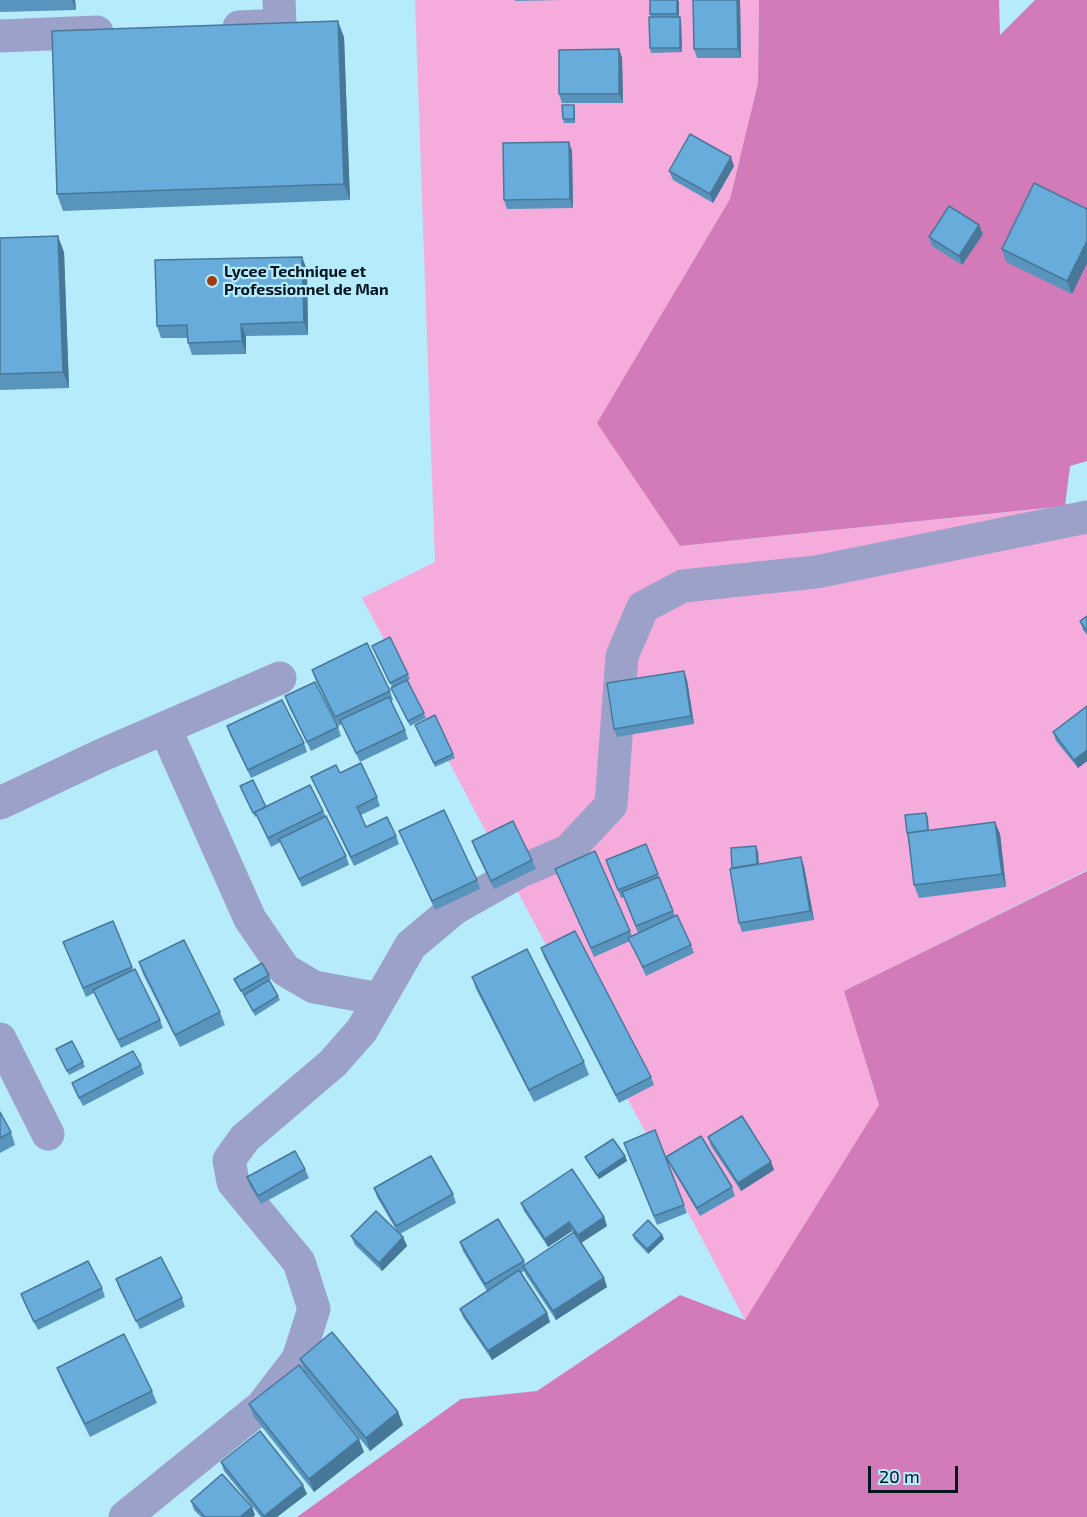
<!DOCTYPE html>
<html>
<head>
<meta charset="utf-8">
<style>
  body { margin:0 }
  #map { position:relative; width:1087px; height:1517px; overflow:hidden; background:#b6ebfc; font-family:"Exo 2",sans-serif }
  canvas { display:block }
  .scale { position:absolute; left:868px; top:1466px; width:90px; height:27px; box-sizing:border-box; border:3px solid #00161f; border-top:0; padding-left:8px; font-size:18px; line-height:21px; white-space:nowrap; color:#00161f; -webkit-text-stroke:4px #b6ebfc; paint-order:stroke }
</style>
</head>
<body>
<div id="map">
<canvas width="1087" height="1517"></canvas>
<div class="scale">20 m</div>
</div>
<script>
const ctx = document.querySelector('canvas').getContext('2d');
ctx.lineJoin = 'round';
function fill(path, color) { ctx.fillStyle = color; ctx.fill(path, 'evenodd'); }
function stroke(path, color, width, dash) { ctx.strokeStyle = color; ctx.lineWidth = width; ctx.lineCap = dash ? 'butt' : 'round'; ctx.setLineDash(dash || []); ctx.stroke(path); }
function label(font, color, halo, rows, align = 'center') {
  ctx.font = font + ' "Exo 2",sans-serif'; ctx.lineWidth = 4.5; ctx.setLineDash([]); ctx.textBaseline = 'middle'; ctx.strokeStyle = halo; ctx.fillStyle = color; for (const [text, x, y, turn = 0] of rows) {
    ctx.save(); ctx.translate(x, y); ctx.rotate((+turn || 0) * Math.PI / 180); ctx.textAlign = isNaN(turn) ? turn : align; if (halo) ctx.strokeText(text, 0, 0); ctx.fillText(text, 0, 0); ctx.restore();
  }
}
const green = new Path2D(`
  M415 0H759L758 83 730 199 598 423 680 546 1087 504V870L844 991 879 1105 853 1216 745 1320 362 598 435 562Z`);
const forest = new Path2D(`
  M759 0H999L1000 35 1035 0H1087V461L1070 466 1065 506 680 546 597 423 730 199 758 83Z
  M1087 871V1517H297L461 1399 537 1391 680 1295 745 1320 879 1105 844 991Z`);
const minor = new Path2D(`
  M239 27 280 25 279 0
  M0 36 97 32
  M165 728 250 919 285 970 314 987 380 999
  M0 803 102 755 280 678
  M0 1039 48 1134
  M125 1517 262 1406 298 1359 314 1309 299 1262 233 1182 229 1160 245 1138 333 1063 362 1030 411 945 454 909 521 871 568 851 611 805 622 656 643 607 683 586 816 572 1087 517`);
const wall = new Path2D(`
  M0 0H75L76 10 0 12Z
  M515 0H563L515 1Z
  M693 0H740L741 58H697L694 49Z
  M679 1V17L681 21 682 52 651 53 650 48 651 17 650 14Z
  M344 37 350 200 63 211 57 194Z
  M619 49 622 58 623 103H562L559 94Z
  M575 110V123H564L563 119Z
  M569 142 572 151 573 208 507 209 504 200Z
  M734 166 713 203 673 180 669 171Z
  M1087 209V263L1072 294 1006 262 1002 249Z
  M983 234 962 265 932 246 929 237Z
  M0 238 64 252 69 388 0 390Z
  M302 257 307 270 308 335 246 336V354L192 355 188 343V338H161L157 326Z
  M1087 616V635L1083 630 1080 621Z
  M372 646 408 674 410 679 408 680 426 718 410 726 393 692 392 687Z
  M312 670 390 691 393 700 390 701 405 730 408 739 360 762 342 724 338 726 315 679Z
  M687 680 694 724 617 737 614 729Z
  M285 696 338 727 341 736 311 751 288 705Z
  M1087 706V761L1078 768 1056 741 1053 732Z
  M415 725 453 754 455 758 435 767Z
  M227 726 304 743 307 752 251 778 230 735Z
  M340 773 377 797 380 806 361 815 366 827 396 836 399 844 354 866 315 785 311 777Z
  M240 786 266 807 323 811 346 856 349 865 302 887 281 842 271 847 257 816 255 817Z
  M926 813 928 817 929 830 995 822 1000 834 1006 887 919 898 914 885 908 838 907 833Z
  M399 831 477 880 480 889 435 910Z
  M472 841 532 860 536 869 494 889 475 850Z
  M758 851 759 864 804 866 814 920 742 932 739 923 732 868Z
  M606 860 658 874 675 916 691 945 694 953 646 976 630 941 594 957 555 869 630 931 632 936 638 933 624 897 621 898Z
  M113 921 133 970 160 1020 163 1028 121 1048 94 993 86 997 63 942Z
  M541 948 651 1077 654 1085 619 1103 544 957Z
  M139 962 220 1012 225 1025 180 1047 143 974Z
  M269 975 271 979 269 980 280 1000 255 1016 244 995 259 986 243 995 234 979Z
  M472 977 584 1062 589 1075 534 1102 476 989Z
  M56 1049 83 1062 85 1067 69 1075Z
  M141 1065 144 1074 83 1106 75 1091 72 1083Z
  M0 1112 11 1132 15 1145 0 1153Z
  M655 1130 687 1213 657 1225 624 1143Z
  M708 1137 771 1162 774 1170 741 1191 711 1146Z
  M625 1156 627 1161 599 1179 587 1161 585 1157Z
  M666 1157 732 1187 735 1196 700 1216 670 1165Z
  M305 1169 309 1178 261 1204 250 1186 247 1177Z
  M374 1188 453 1194 456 1203 400 1234 403 1237 407 1246 382 1271 355 1245 351 1236 397 1231 377 1197Z
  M521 1203 604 1217 607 1226 581 1243 604 1278 607 1287 556 1320 526 1275 524 1271 521 1273 547 1313 550 1322 492 1360 463 1317 460 1309 487 1291 463 1251 460 1242 524 1261 525 1264 573 1233 572 1231 548 1247 524 1211Z
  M633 1235H662L664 1239 648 1254 634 1239Z
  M116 1279 182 1298 185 1307 140 1329 119 1288Z
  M102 1288 105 1297 38 1330 24 1303 21 1294Z
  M300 1359 398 1412 403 1425 370 1451 305 1371Z
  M57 1368 152 1391 157 1403 90 1437 62 1381Z
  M249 1404 364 1452 314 1492 254 1417Z
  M221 1462 307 1494 277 1517H261L224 1471Z
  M191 1501 252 1507 255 1515 253 1517H201L194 1510Z`);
const shadedWall = new Path2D(`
  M72 0H75L76 10Z
  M677 0 679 1V18L677 14Z
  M737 0H740L741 58 738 49Z
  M680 17 681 21 682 52 680 48Z
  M338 21 344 37 350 200 344 184Z
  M619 49 622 58 623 103 619 94Z
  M574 105 575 110V123L574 119Z
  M569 142 572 151 573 208 570 199Z
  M731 157 734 166 713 203 710 194Z
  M979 225 983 234 962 265 959 256Z
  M58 236 64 252 69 388 63 372Z
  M1087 241V263L1072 294 1067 281Z
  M302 257 307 270 308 335 304 322Z
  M241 324 246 336V354L242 341Z
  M684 671 687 680 694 724 691 716Z
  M1087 750V761L1078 768 1074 760Z
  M995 822 1000 834 1006 887 1002 874Z
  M756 846 758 851 759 871 758 867Z
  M801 857 804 866 814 920 810 911Z
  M625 1156 627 1161 599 1179 597 1175Z
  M771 1162 774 1170 741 1191 738 1183Z
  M604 1217 607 1226 581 1243 578 1235Z
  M569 1222 572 1231 548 1247 545 1239Z
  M662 1235 664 1239 648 1254 647 1249Z
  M403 1237 407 1246 382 1271 379 1263Z
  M604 1278 607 1287 556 1320 553 1311Z
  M547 1313 550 1322 492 1360 488 1351Z
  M398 1412 403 1425 370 1451 366 1438Z
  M359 1439 364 1452 314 1492 309 1479Z
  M303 1485 307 1494 277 1517H264V1516Z
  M252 1507 255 1515 253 1517H240Z`);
const building = new Path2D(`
  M650 0H677V14H650Z
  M693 0H737L738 49H694Z
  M649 17H680V48H650Z
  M338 21 344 184 57 194 52 31Z
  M619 49V94H559V50Z
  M562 105H574V119H563Z
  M690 134 731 157 710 194 669 171Z
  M569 142 570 199 504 200 503 143Z
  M1034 183 1087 209V241L1067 281 1002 249Z
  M949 206 979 225 959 256 929 237Z
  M58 236 63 372 0 374V238Z
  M302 257 304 322 241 324 242 341 188 343 187 325 157 326 155 260Z
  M1087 616V631L1080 621Z
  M390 637 408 674 390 683 372 646Z
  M367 643 390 691 335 717 312 670Z
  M684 671 691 716 614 729 607 683Z
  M407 680 424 713 408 721 391 688Z
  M315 682 338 727 307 742 285 696Z
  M389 697 405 730 356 753 340 720Z
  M282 700 304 743 248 770 227 726Z
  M1087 706V750L1074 760 1053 732Z
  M435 715 453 754 434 763 415 725Z
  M361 763 377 797 357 807 366 827 387 817 396 836 351 857 311 777 336 765 340 773Z
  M253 780 266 807 253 813 240 786Z
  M310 785 323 811 268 838 255 812Z
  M444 810 477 880 432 901 399 831Z
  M926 813 928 830 907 833 905 815Z
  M326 816 346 856 299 879 279 839Z
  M513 821 532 860 491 881 472 841Z
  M995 822 1002 874 914 885 908 833Z
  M646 844 658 874 618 890 606 860Z
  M756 846 757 864 732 868 731 848Z
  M595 851 630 931 591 948 555 869Z
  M801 857 810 911 739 923 730 869Z
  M659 877 673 911 636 926 622 892Z
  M677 915 691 945 643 967 628 938Z
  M113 921 132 967 83 988 63 942Z
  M575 931 651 1077 616 1095 541 948Z
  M184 940 220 1012 175 1035 139 962Z
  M527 949 584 1062 529 1090 472 977Z
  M262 963 269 975 241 991 234 979Z
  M135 969 160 1020 118 1040 93 990Z
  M269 980 278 996 253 1011 244 995Z
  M72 1041 83 1062 67 1071 56 1049Z
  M133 1051 141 1065 79 1098 72 1083Z
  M0 1112 11 1132 0 1138Z
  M742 1116 771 1162 738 1183 708 1137Z
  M655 1130 684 1205 654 1216 624 1143Z
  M701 1136 732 1187 697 1208 666 1157Z
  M613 1139 625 1156 597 1175 585 1157Z
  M295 1151 305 1169 258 1196 247 1177Z
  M431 1156 453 1194 396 1226 374 1188Z
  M572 1169 604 1217 578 1235 569 1222 545 1239 521 1203Z
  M376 1211 403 1237 379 1263 351 1236Z
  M498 1219 524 1261 485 1284 460 1242Z
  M648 1220 662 1235 647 1249 633 1235Z
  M574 1232 604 1278 553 1311 523 1266Z
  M161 1257 182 1298 136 1321 116 1279Z
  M88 1261 102 1288 34 1322 21 1294Z
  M519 1270 547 1313 488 1351 460 1309Z
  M332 1332 398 1412 366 1438 300 1359Z
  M124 1334 152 1391 85 1424 57 1368Z
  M299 1365 359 1439 309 1479 249 1404Z
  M260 1431 303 1485 264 1516 221 1462Z
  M222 1474 252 1507 240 1517H205L191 1501Z`);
const markers = [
  [212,281,6,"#a03a11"]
];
const poiNames = [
  ["Lycee Technique et",224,272],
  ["Professionnel de Man",224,290]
];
fill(green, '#f5acdd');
fill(forest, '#d27bb8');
stroke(minor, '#9ca1c9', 33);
fill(wall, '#5994bc');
fill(shadedWall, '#487899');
fill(building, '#67acdb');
stroke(building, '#487899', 1.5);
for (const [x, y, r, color] of markers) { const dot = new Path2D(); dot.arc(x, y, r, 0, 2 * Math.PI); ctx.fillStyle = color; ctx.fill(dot); stroke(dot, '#b6ebfc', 2); }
label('bold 16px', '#00161f', '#b6ebfc', poiNames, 'left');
</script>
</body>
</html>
